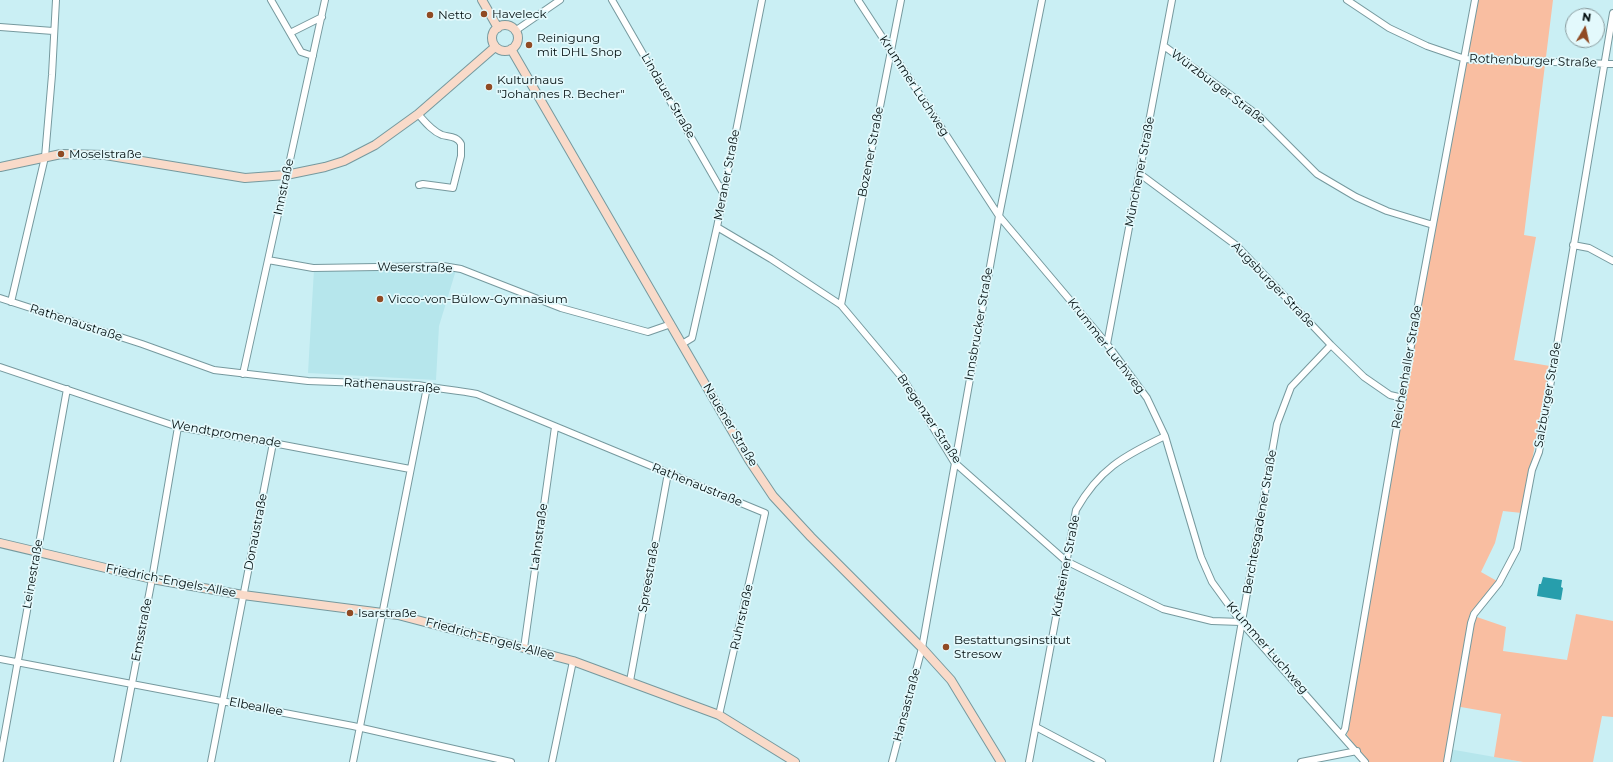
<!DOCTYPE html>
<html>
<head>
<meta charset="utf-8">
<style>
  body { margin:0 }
  #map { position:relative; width:1613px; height:762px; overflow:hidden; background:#caeff4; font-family:Montserrat,sans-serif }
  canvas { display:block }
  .north { position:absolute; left:1565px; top:8px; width:40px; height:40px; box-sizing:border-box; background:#e3f9fc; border:1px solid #899b9e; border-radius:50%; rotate:9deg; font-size:11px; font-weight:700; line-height:16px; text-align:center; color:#030f10 }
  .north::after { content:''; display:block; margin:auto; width:14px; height:18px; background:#904a23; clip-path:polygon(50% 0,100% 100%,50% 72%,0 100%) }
</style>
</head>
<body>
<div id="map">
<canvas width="1613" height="762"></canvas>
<div class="north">N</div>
</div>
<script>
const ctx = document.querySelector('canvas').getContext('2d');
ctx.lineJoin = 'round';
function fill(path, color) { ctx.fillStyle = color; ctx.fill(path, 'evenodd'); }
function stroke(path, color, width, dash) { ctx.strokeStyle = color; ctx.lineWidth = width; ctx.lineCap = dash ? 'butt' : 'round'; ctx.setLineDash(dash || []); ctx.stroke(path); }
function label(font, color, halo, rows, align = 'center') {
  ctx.font = font + ' Montserrat,sans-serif'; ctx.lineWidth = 3.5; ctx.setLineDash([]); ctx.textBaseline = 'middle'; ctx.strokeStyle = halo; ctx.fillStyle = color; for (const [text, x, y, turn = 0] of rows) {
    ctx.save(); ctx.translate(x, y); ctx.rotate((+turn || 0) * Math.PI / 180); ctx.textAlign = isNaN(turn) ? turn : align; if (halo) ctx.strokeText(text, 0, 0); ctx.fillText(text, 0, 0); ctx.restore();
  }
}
const built = new Path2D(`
  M443 268 456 270 439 326 436 380 308 373 314 269Z
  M1449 749 1523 762H1447Z`);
const green = new Path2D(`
  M1475 0H1553L1524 235 1536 237 1514 360 1550 366 1522 513 1503 511 1495 543 1481 572 1497 581 1471 615 1506 627 1503 651 1567 660 1576 614 1613 621V717L1602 716 1593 762H1523L1494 757 1501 714 1455 706 1445 762H1367L1347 735 1418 305Z`);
const water = new Path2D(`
  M1543 577 1562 580 1561 587 1563 588 1561 600 1537 596 1539 584H1541Z`);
const street = new Path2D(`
  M271 0 301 52 313 56
  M612 0 723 193
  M858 0 999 216 1107 344 1147 398 1165 436 1201 557 1212 582 1241 622 1365 762
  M1347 0 1389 28 1427 46 1465 59 1613 64
  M0 27 53 31
  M515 31 560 0
  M290 33 322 17
  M1164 46 1259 116 1317 174 1356 197 1387 211 1433 225
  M418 114C425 122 432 131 442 135 449 137 457 136 461 144V156L453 188 423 184 419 185
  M1140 174 1237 246 1331 345 1364 377 1390 395 1403 398
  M717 227 771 259 841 305 904 380 954 462 1066 561 1163 609 1212 621 1241 622
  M1573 245 1589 248 1613 261
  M268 260 313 268 443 266 461 269 561 308 648 332 671 324
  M0 298 142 344 214 370 308 381 418 385C438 389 457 390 477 394L765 513 719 715
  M11 302 45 157 52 75 56 0
  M841 305 901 0
  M682 344 692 338 717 227 762 0
  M1107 344 1172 0
  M0 367 178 427 273 443 410 469
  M243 374 325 0
  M524 648 555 427
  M0 659 353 726 511 762
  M630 681 668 473
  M1036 727 1102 762
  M1342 734 1345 729 1418 305 1475 0
  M0 760 67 389
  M117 762 152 579 178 427
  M211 762 273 443
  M353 762 427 387
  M552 762 573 661
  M892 762 922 648 999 216 1042 0
  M1029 762 1076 510C1100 468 1123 457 1165 436
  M1217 762 1277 424 1291 387 1331 345
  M1301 762 1357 751
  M1447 762 1471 623 1474 614 1499 583 1517 549 1532 470 1539 452 1613 13`);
const secondary = new Path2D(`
  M482 0 498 28
  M492 38a13 13 0 1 1 26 0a13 13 0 1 1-26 0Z
  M511 49 749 460 773 496 811 537 922 648 951 680 1001 762
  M0 167 61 154 105 155 245 178 286 175 325 167 344 161 375 145 418 114 495 47
  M0 543 152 579 243 595 398 615 573 661 719 715 795 762`);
const markers = [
  [484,14,4,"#904a23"],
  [430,15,4,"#904a23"],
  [529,45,4,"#904a23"],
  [489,87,4,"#904a23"],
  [61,154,4,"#904a23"],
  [380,299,4,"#904a23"],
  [350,613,4,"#904a23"],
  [946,647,4,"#904a23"]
];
const poiNames = [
  ["Haveleck",492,14],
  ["Netto",438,15],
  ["Reinigung",537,38],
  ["mit DHL Shop",537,52],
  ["Kulturhaus",497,80],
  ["\"Johannes R. Becher\"",497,94],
  ["Moselstraße",69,154],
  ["Vicco-von-Bülow-Gymnasium",388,299],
  ["Isarstraße",358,613],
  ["Bestattungsinstitut",954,640],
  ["Stresow",954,654]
];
const streetNames = [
  ["Rothenburger Straße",1533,61,2],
  ["Krummer Luchweg",914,86,57],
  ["Würzburger Straße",1218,87,37],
  ["Lindauer Straße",668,96,60],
  ["Bozener Straße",871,152,-79],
  ["Münchener Straße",1140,172,-79],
  ["Meraner Straße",727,175,-79],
  ["Innstraße",284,187,-78],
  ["Weserstraße",415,268,1],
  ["Augsburger Straße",1273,285,46],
  ["Rathenaustraße",76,323,18],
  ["Innsbrucker Straße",979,324,-80],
  ["Krummer Luchweg",1106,346,52],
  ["Reichenhaller Straße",1407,367,-80],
  ["Rathenaustraße",392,386,4],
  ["Salzburger Straße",1548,395,-80],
  ["Bregenzer Straße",929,419,56],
  ["Nauener Straße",730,425,59],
  ["Wendtpromenade",226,434,10],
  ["Rathenaustraße",697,485,22],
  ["Berchtesgadener Straße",1260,522,-80],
  ["Donaustraße",256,532,-79],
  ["Lahnstraße",539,537,-82],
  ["Kufsteiner Straße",1066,566,-79],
  ["Leinestraße",33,574,-80],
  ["Spreestraße",649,577,-80],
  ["Friedrich-Engels-Allee",171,581,11],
  ["Ruhrstraße",742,617,-77],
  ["Emsstraße",142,630,-79],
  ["Friedrich-Engels-Allee",490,639,15],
  ["Krummer Luchweg",1267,648,49],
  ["Hansastraße",907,705,-75],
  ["Elbeallee",256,707,11]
];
fill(built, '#b6e6ec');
fill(green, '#f9bea1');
fill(water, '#279eac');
stroke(street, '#76999e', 8);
stroke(secondary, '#76999e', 10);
stroke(street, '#fff', 6);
stroke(secondary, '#f9dac9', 8);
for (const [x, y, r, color] of markers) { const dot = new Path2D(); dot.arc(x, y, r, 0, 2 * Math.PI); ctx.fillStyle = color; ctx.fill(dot); stroke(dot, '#e3f9fc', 1.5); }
label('12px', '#030f10', '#e3f9fc', poiNames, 'left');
label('12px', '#030f10', '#e3f9fc', streetNames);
</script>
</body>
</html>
